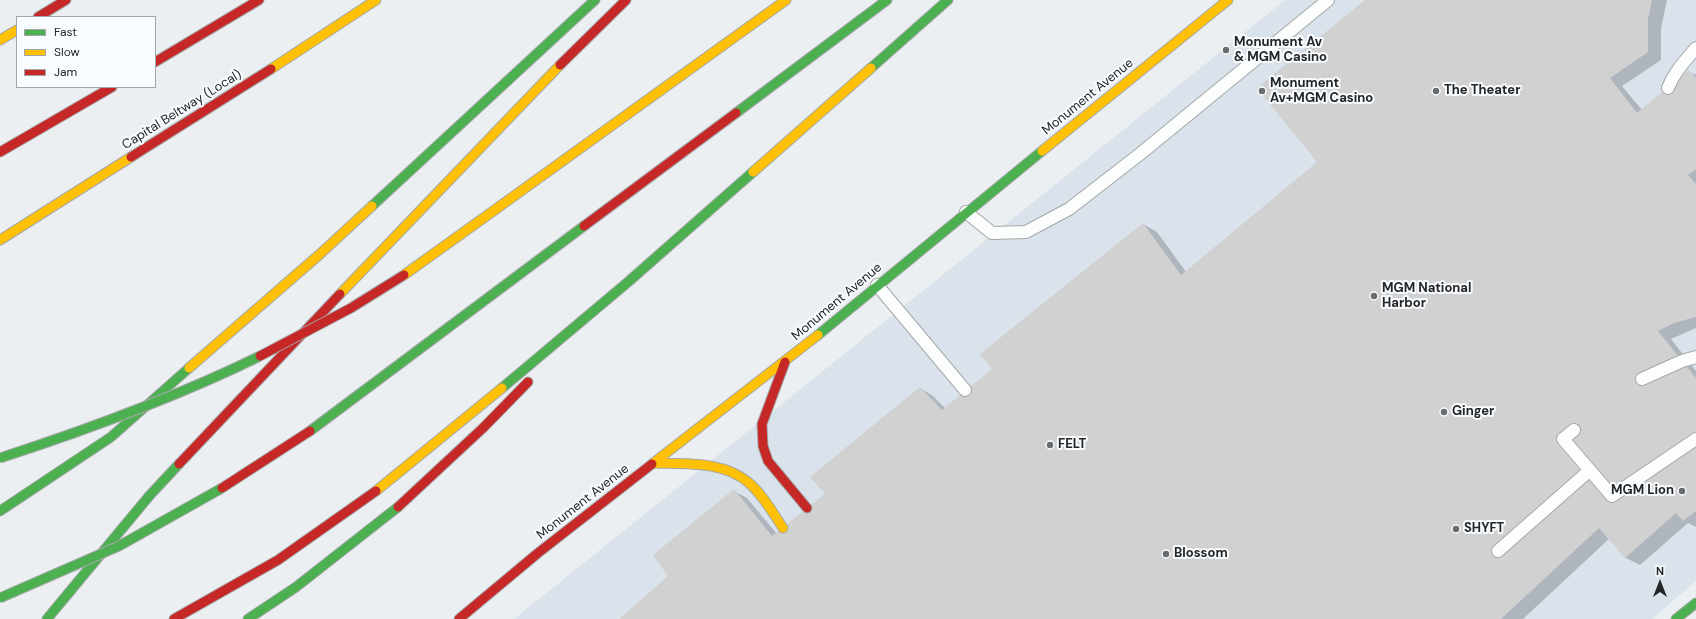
<!DOCTYPE html>
<html>
<head>
<meta charset="utf-8">
<style>
  body { margin:0 }
  #map { position:relative; width:1696px; height:619px; overflow:hidden; background:#ebeff2; font-family:"DM Sans",sans-serif }
  canvas { display:block }
  .legend { position:absolute; left:16px; top:16px; width:140px; height:72px; box-sizing:border-box; background:#f9fcfe; border:1px solid #a3a6a8; margin:0; padding:5px 7px; list-style:none; font-size:12px; color:#232528 }
  .legend li { display:flex; align-items:center; gap:8px; height:20px }
  .legend b { width:20px; border:1px solid #a3a6a8 }
  .north { position:absolute; left:1640px; top:563px; width:40px; height:40px; -webkit-text-stroke:3px #f9fcfe; paint-order:stroke; rotate:0deg; font-size:11px; font-weight:700; line-height:16px; text-align:center; color:#232528 }
  .north::after { content:''; display:block; margin:auto; width:14px; height:18px; background:#232528; clip-path:polygon(50% 0,100% 100%,50% 72%,0 100%) }
</style>
</head>
<body>
<div id="map">
<canvas width="1696" height="619"></canvas>
<ul class="legend">
<li><b style="height:5px;background:#4caf50"></b>Fast</li>
<li><b style="height:5px;background:#ffc107"></b>Slow</li>
<li><b style="height:5px;background:#c62828"></b>Jam</li>
</ul>
<div class="north">N</div>
</div>
<script>
const ctx = document.querySelector('canvas').getContext('2d');
ctx.lineJoin = 'round';
function fill(path, color) { ctx.fillStyle = color; ctx.fill(path, 'evenodd'); }
function stroke(path, color, width, dash) { ctx.strokeStyle = color; ctx.lineWidth = width; ctx.lineCap = dash ? 'butt' : 'round'; ctx.setLineDash(dash || []); ctx.stroke(path); }
function label(font, color, halo, rows, align = 'center') {
  ctx.font = font + ' "DM Sans",sans-serif'; ctx.lineWidth = 4; ctx.setLineDash([]); ctx.textBaseline = 'middle'; ctx.strokeStyle = halo; ctx.fillStyle = color; for (const [text, x, y, turn = 0] of rows) {
    ctx.save(); ctx.translate(x, y); ctx.rotate((+turn || 0) * Math.PI / 180); ctx.textAlign = isNaN(turn) ? turn : align; if (halo) ctx.strokeText(text, 0, 0); ctx.fillText(text, 0, 0); ctx.restore();
  }
}
const built = new Path2D(`
  M1285 0H1696V581L1652 619H514Z`);
const shadow = new Path2D(`
  M1366 0H1667L1661 28V60L1622 86 1642 110 1689 72 1696 75V328L1671 339 1696 371V527L1688 523 1640 565 1626 558 1610 538 1523 619H621L669 576 734 491 747 498 777 534 826 494 920 388 933 396 945 408 993 369 1143 224 1157 232 1186 272 1319 162Z`);
const building = new Path2D(`
  M1365 0H1652L1648 19V52L1610 78 1637 113 1689 70 1696 78V169L1688 175 1696 184V317L1674 323 1658 331 1696 378V511L1683 521 1676 513 1625 558 1599 528 1501 619H619L668 576 653 555 734 489 772 536 825 494 810 477 920 387 942 410 992 369 980 354 1143 223 1181 275 1317 162 1257 88Z`);
const lane = new Path2D(`
  M1668 88C1674 72 1685 61 1696 48
  M966 212 992 233 1026 232 1069 209 1140 154 1328 0
  M877 285 965 390
  M1642 379 1682 361 1696 357
  M1574 430 1563 439 1612 496 1696 439
  M1498 551 1590 470`);
const fast = new Path2D(`
  M871 68 948 0
  M736 113 887 0
  M372 206 595 0
  M818 335 1042 151
  M502 388 628 282 753 172
  M310 431 584 226
  M0 511 111 437 189 368
  M47 619 150 495 179 464
  M248 619 296 587 398 507
  M1676 619 1696 603`);
const slow = new Path2D(`
  M0 40 17 30
  M271 69 376 0
  M1042 151 1228 0
  M753 172 871 68
  M496 209 786 0
  M0 240 131 157
  M340 294 560 65
  M189 368 320 254 372 206
  M654 463C686 464 724 461 749 483 763 495 773 513 783 528
  M652 464 818 335
  M376 491 502 388`);
const jam = new Path2D(`
  M38 17 66 0
  M155 62 259 0
  M560 65 626 0
  M0 152 112 87
  M131 157 271 69
  M584 226 736 113
  M785 362 762 424 763 446 768 461 807 508
  M179 464 340 294
  M398 507 483 428 528 382
  M174 619 278 560 376 491
  M459 619 538 553 652 464`);
const fastBridge = new Path2D(`
  M0 458C89 429 177 397 260 356
  M0 598 119 546 222 488`);
const slowBridge = new Path2D(`
  M404 275 496 209`);
const jamBridge = new Path2D(`
  M260 356 351 308 404 275
  M222 488 310 431`);
const markers = [
  [1226,50,4,"#696c6f"],
  [1262,91,4,"#696c6f"],
  [1436,91,4,"#696c6f"],
  [1374,296,4,"#696c6f"],
  [1444,412,4,"#696c6f"],
  [1050,445,4,"#696c6f"],
  [1682,491,4,"#696c6f"],
  [1456,529,4,"#696c6f"],
  [1166,554,4,"#696c6f"]
];
const poiNames = [
  ["Monument Av",1234,43],
  ["& MGM Casino",1234,58],
  ["Monument",1270,84],
  ["Av+MGM Casino",1270,99],
  ["The Theater",1444,91],
  ["MGM National",1382,289],
  ["Harbor",1382,304],
  ["Ginger",1452,412],
  ["FELT",1058,445],
  ["MGM Lion",1674,491,"right"],
  ["SHYFT",1464,529],
  ["Blossom",1174,554]
];
const streetNames = [
  ["Monument Avenue",1088,97,-39],
  ["Capital Beltway (Local)",182,110,-32],
  ["Monument Avenue",837,302,-40],
  ["Monument Avenue",583,502,-38]
];
fill(built, '#dae3eb');
fill(shadow, '#0003');
fill(building, '#d1d1d2');
stroke(lane, '#a5a8a9', 14);
stroke(fast, '#a5a8a9', 11);
stroke(slow, '#a5a8a9', 11);
stroke(jam, '#a5a8a9', 11);
stroke(lane, '#fcfdfd', 12);
stroke(fast, '#4caf50', 9);
stroke(slow, '#ffc107', 9);
stroke(jam, '#c62828', 9);
stroke(fastBridge, '#a5a8a9', 11, []);
stroke(slowBridge, '#a5a8a9', 11, []);
stroke(jamBridge, '#a5a8a9', 11, []);
stroke(fastBridge, '#4caf50', 9);
stroke(slowBridge, '#ffc107', 9);
stroke(jamBridge, '#c62828', 9);
for (const [x, y, r, color] of markers) { const dot = new Path2D(); dot.arc(x, y, r, 0, 2 * Math.PI); ctx.fillStyle = color; ctx.fill(dot); stroke(dot, '#f9fcfe', 1.5); }
label('bold 13px', '#232528', '#f9fcfe', poiNames, 'left');
label('13px', '#232528', '#f9fcfe', streetNames);
</script>
</body>
</html>
